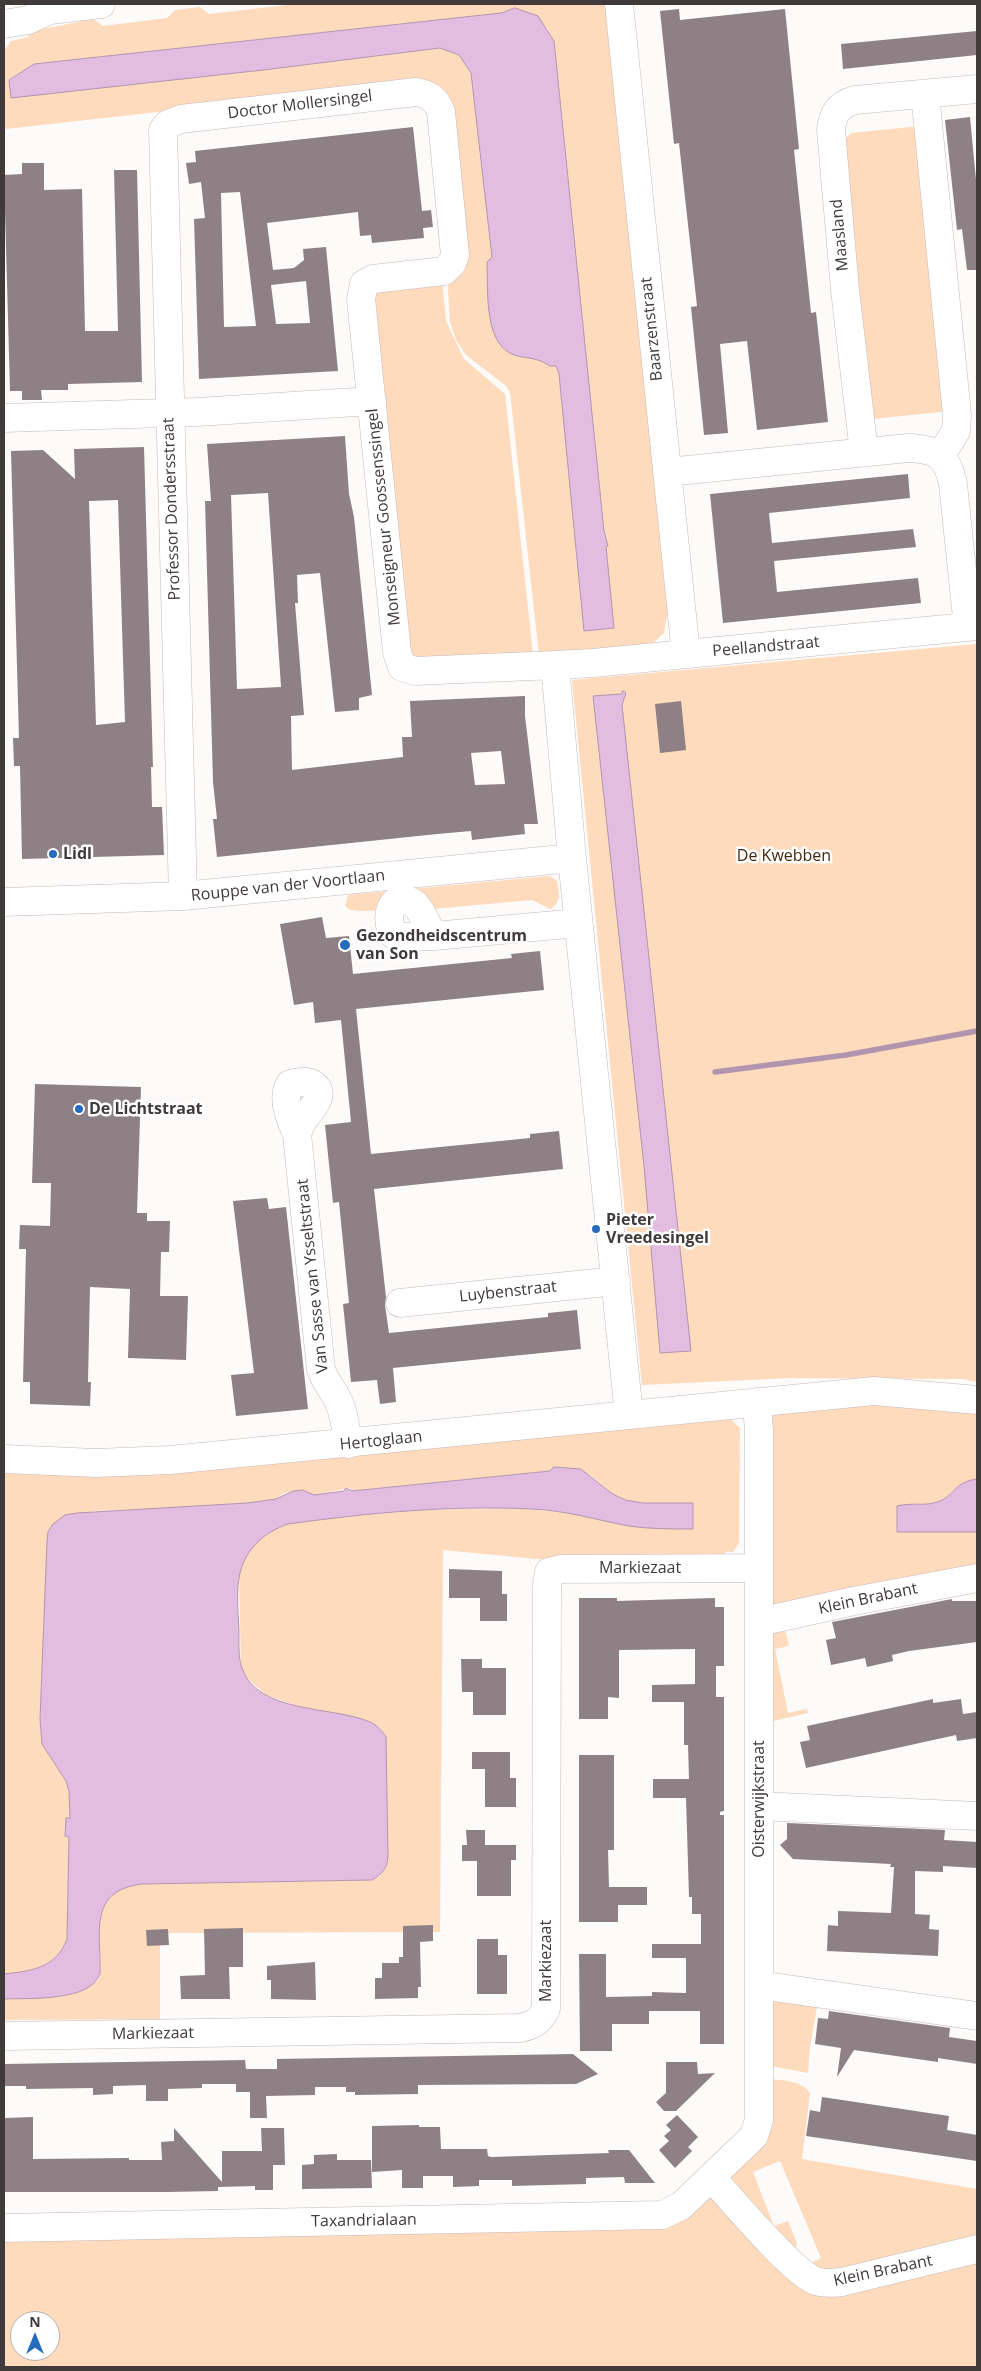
<!DOCTYPE html>
<html>
<head>
<meta charset="utf-8">
<style>
  body { margin:0 }
  #map { position:relative; width:981px; height:2371px; overflow:hidden; background:#fdfafa; font-family:"Open Sans",sans-serif }
  canvas { display:block }
  .frame { position:absolute; inset:0; border:5px solid #403a3a; pointer-events:none }
  .north { position:absolute; left:10px; top:2311px; width:50px; height:50px; box-sizing:border-box; background:#fff; border:1px solid #b3b0b0; border-radius:50%; rotate:0deg; font-size:14px; font-weight:700; line-height:20px; text-align:center; color:#403a3a }
  .north::after { content:''; display:block; margin:auto; width:18px; height:22px; background:#266cbd; clip-path:polygon(50% 0,100% 100%,50% 72%,0 100%) }
</style>
</head>
<body>
<div id="map">
<canvas width="981" height="2371"></canvas>
<div class="frame"></div>
<div class="north">N</div>
</div>
<script>
const ctx = document.querySelector('canvas').getContext('2d');
ctx.lineJoin = 'round';
function fill(path, color) { ctx.fillStyle = color; ctx.fill(path, 'evenodd'); }
function stroke(path, color, width, dash) { ctx.strokeStyle = color; ctx.lineWidth = width; ctx.lineCap = dash ? 'butt' : 'round'; ctx.setLineDash(dash || []); ctx.stroke(path); }
function label(font, color, halo, rows, align = 'center') {
  ctx.font = font + ' "Open Sans",sans-serif'; ctx.lineWidth = 5; ctx.setLineDash([]); ctx.textBaseline = 'middle'; ctx.strokeStyle = halo; ctx.fillStyle = color; for (const [text, x, y, turn = 0] of rows) {
    ctx.save(); ctx.translate(x, y); ctx.rotate((+turn || 0) * Math.PI / 180); ctx.textAlign = isNaN(turn) ? turn : align; if (halo) ctx.strokeText(text, 0, 0); ctx.fillText(text, 0, 0); ctx.restore();
  }
}
const green = new Path2D(`
  M295 4H608L671 615 667 616 664 633 652 644 539 655 510 392 506 386 466 355 456 340 450 322 447 274 444 99 167 111 6 129 4 122V51L11 41 29 37 28 32 93 19 103 26 167 18 175 10 200 7 209 14ZM515 8 547 28 554 41 604 531 608 546H605L613 628 584 630 559 374 555 365 550 366C540 359 530 356 518 356L487 263 492 257 471 73 459 55 440 48 263 70 11 97 10 80 34 64 501 13Z
  M921 126 950 411 873 419 864 328 858 323 857 313 861 308 844 140 851 133Z
  M442 280 446 321 464 359 505 394 533 655 411 663 368 293Z
  M977 644V1382L962 1379 791 1378 642 1385 572 680Z
  M550 876 557 881C559 894 562 902 550 909L532 900 433 909 360 911 350 910 345 906 348 895Z
  M870 1402 977 1411V1479C954 1482 956 1494 940 1501 926 1507 912 1502 897 1506V1532H977V1569L771 1607V1419L777 1412Z
  M731 1413 732 1421 740 1428 739 1543 733 1552H725V1559H536L443 1550 440 1932 160 1933V2019L4 2020V1999L61 1997 98 1981 100 1973C101 1931 88 1891 142 1884L372 1880 380 1876 388 1857 386 1737 372 1723 364 1720 303 1708 266 1695 246 1677 241 1666 239 1575 244 1560 253 1546 271 1530 288 1524 324 1519 423 1510 509 1508 564 1512 628 1525 693 1528V1503H643L625 1500 611 1493 590 1475 554 1467 550 1471 352 1491 350 1488 314 1495 304 1490 284 1493 276 1499 247 1503 189 1508 92 1511 47 1541 40 1719 42 1744 66 1781 69 1791 70 1818H66V1836H69L67 1939C56 1968 32 1971 4 1974V1468Z
  M781 1629 786 1633 789 1646 775 1649 788 1713 807 1709 808 1713 769 1722 770 1631Z
  M775 1995 818 2001 810 2047 808 2073 771 2066 769 2001Z
  M769 2079C782 2080 803 2081 810 2093L802 2159 977 2189V2241L838 2275 809 2264 821 2258 780 2161 753 2172 774 2226 788 2221 797 2243 795 2251 728 2180Z
  M715 2198 792 2275 977 2257V2367H4V2234L670 2222 706 2199ZM20 2321H50V2351H20Z`);
const water = new Path2D(`
  M515 8 538 16 554 41 604 531 608 546H606L614 628 584 631 559 374 556 366H550C534 355 523 360 510 353 484 340 488 288 487 262L492 257 471 73 459 55 440 48 263 70 11 98 9 80 34 64 501 13Z
  M623 691 626 693 622 705 691 1351 660 1353 644 1166 593 696 621 694Z
  M554 1467 581 1469 611 1493 625 1500 643 1503H693V1529C672 1529 650 1529 629 1526 596 1520 565 1510 531 1509 450 1505 368 1513 288 1524 265 1532 246 1548 240 1573 236 1590 238 1612 239 1630 239 1641 238 1657 242 1668 257 1714 334 1706 370 1722 377 1725 382 1731 386 1737L388 1857C387 1869 382 1874 372 1880L142 1884C88 1891 101 1931 100 1973 92 2002 29 1998 4 1999V1974C32 1971 56 1968 67 1939L69 1837 65 1836 66 1818H70L69 1791 66 1781 42 1744 40 1719 47 1541 48 1532 53 1524 65 1515 77 1513 247 1503 276 1499 293 1491 303 1490 314 1495 344 1491 346 1488 352 1491 550 1471Z
  M977 1479V1532H897V1506C912 1502 926 1507 940 1501 956 1494 954 1482 977 1479Z`);
const stream = new Path2D(`
  M715 1072 846 1055 977 1031`);
const building = new Path2D(`
  M679 9 680 20 785 9 799 149 794 150 811 313 816 312 828 422 757 430 747 341 720 344 728 433 704 435 691 307 697 306 679 143 674 144 660 11Z
  M977 31V55L843 69 841 44Z
  M970 117 977 190V270H967L962 229 957 230 945 120Z
  M413 127 422 211 431 210 433 227 423 228 424 238 372 243 371 235 360 236 358 212 267 223 273 270 294 268 304 260 303 249 326 247 338 371 199 379 194 219 205 218 201 182 189 184 186 163 196 162 195 151ZM240 192 256 326 224 327 221 193ZM306 281 310 323 276 324 271 285Z
  M22 163H44V190L82 189 85 331H118L114 170H137L142 382 68 384V390H41L42 400H22V391H10L4 175 22 174Z
  M345 436 349 494 354 517 372 695 359 698V710L335 712 320 573 297 575 298 603H295L304 715 291 716 292 770 403 757 402 737H412L410 701 525 696V716L538 824H524L525 834 472 840 471 831 437 834 217 857 213 819H217L213 782 205 501H211L207 444ZM268 493 281 687 237 689 231 495ZM501 751 505 784 475 785 471 753Z
  M144 447 153 767H151L152 807H162L164 855 22 859 20 766H14L13 738H19L11 451 43 450 75 479 74 449ZM118 500 125 722 96 725 89 501Z
  M908 474 910 498 769 513 772 543 913 529 916 547 774 561 777 592 918 578 921 603 723 623 710 494Z
  M681 701 686 750 660 753 655 704Z
  M322 917 326 938 349 936 353 974 512 958 511 954 540 951 544 990 356 1009 371 1154 530 1138V1134L559 1131 563 1169 374 1189 386 1297 385 1305 389 1333 548 1317V1313L577 1310 581 1349 393 1368 396 1402 380 1404 377 1380 351 1382 343 1304 349 1303 339 1202 333 1203 325 1125 351 1122 341 1020 315 1023 313 1002 294 1005 280 924Z
  M35 1084 141 1087 137 1213H147V1221H170L169 1252H161L160 1296H188L186 1360 128 1358 130 1289 90 1287 88 1382H91L90 1406 30 1404V1382H23L26 1249H19L20 1225 50 1226 51 1183H32Z
  M267 1198 269 1209 286 1207 308 1409 236 1416 231 1375 254 1373 233 1201Z
  M449 1569 502 1571V1594H507V1621H480V1598H449Z
  M579 1598H617V1601L715 1598V1607H724V1666H716V1697H724V1811L720 1812V1815H724V2044H700V2011H649V2024H612V2051H580L579 1954H606V1997L652 1996V1992L686 1993V1958H652V1944H701V1914H692V1897H689L686 1798H653V1779H689L688 1745H684V1702H652V1685L695 1684V1649L619 1650V1698L608 1697V1719H579Z
  M952 1599V1601H977V1642L909 1651 892 1655 893 1661 867 1667 865 1658 831 1665 826 1640 836 1638 832 1622Z
  M461 1659H482V1668H506V1715H473V1692H462Z
  M933 1699V1703L961 1699 963 1714 977 1712V1738L957 1741 956 1735 806 1768 800 1742 810 1740 807 1726Z
  M472 1752H510V1778H516V1807H485V1769H472Z
  M579 1755H614V1850H608L609 1887H647V1905H618V1922H579Z
  M787 1823 945 1830 944 1840 977 1842V1868L943 1866V1872L915 1871V1914L930 1915 929 1929 939 1930 938 1956 827 1951 828 1925 838 1926V1911L891 1913 894 1867H890L891 1864 793 1859 780 1845 787 1839Z
  M466 1830H485V1845H516V1860H511V1896H477V1861H462V1845H467Z
  M433 1925V1941L420 1942 421 1987H418V1998L375 1999V1978H382V1963H399V1957H403V1926Z
  M243 1928V1967H229L230 1999H181L180 1976 205 1975 204 1929Z
  M168 1929 169 1945 147 1946 146 1930Z
  M477 1939H498V1955H507V1994H477Z
  M315 1962 316 2000 271 1999V1980H267V1966Z
  M829 2011 950 2028 949 2037 977 2041V2064L938 2058V2062L854 2050 837 2077 841 2048 815 2044 818 2018 828 2019Z
  M573 2054 598 2074 576 2084 418 2085V2094L355 2095V2092H346V2087H315V2095L266 2096 267 2118H250V2092H236V2084H202V2088L168 2089V2101H146V2085L113 2086V2094L93 2095V2088L26 2089V2086H4V2064L245 2060 246 2069H277V2059Z
  M666 2062H697L698 2074 715 2073 676 2111H664L656 2102 666 2093Z
  M822 2097 949 2116 947 2130 977 2135V2161L806 2136 810 2110 820 2112Z
  M677 2115 698 2137 688 2147 692 2151 675 2168 659 2150 669 2141 664 2136 671 2130 666 2125Z
  M33 2117V2159L129 2158V2160H162L161 2142 174 2141V2128L222 2182V2151H262L261 2128H284L285 2165H273V2190H255V2186L218 2187V2191L167 2192H4V2118Z
  M419 2125V2127H440L441 2149H487L488 2156 491 2157 609 2153 608 2150H629L655 2183H625L624 2177 586 2178V2184L512 2186V2180H479V2186L453 2187V2176H423V2188H402V2170L372 2172V2126Z
  M337 2154V2160H371L372 2188 302 2189V2165L314 2164V2155Z`);
const minor = new Path2D(`
  M619 4 686 654
  M925 94 957 415 956 431 941 455
  M4 418 197 412 372 401
  M864 452 845 290 831 130C833 113 838 105 855 100L977 89
  M667 472 908 448C937 449 947 455 953 484L968 627
  M555 665 593 663 977 626
  M183 896 163 130 168 124 181 119 416 92C429 94 436 99 441 112L455 255 452 263 444 271 373 279 364 284 361 299 397 652 402 667 415 671 555 665 572 858 629 1415
  M4 902 183 896 572 858
  M434 936 405 937 394 935C383 917 392 890 413 903 422 909 427 927 434 936L578 923
  M297 1134C299 1129 301 1123 304 1119 310 1110 327 1095 314 1085 307 1080 298 1082 290 1084 281 1098 290 1120 297 1134L321 1370C326 1383 335 1392 340 1405 345 1417 346 1431 348 1444
  M400 1303 616 1281
  M4 1459 96 1463 170 1460 874 1391 977 1400
  M759 1622 854 1601 977 1578
  M759 1806 977 1816
  M759 1985 977 2016
  M4 2036 520 2028C534 2025 540 2021 546 2009L547 1585 549 1572 562 1569 759 1568
  M711 2177C730 2198 794 2274 816 2281 824 2284 834 2283 842 2282L977 2249
  M4 2228 662 2215 681 2206 754 2136 759 2120V1432L757 1402`);
const major = new Path2D(`
  M4 24 28 20 50 10 101 4`);
const markers = [
  [53,854,5,"#266cbd"],
  [345,945,6,"#266cbd"],
  [79,1109,5,"#266cbd"],
  [596,1229,5,"#266cbd"]
];
const streetNames = [
  ["Doctor Mollersingel",300,105,-7],
  ["Maasland",840,235,-95],
  ["Baarzenstraat",652,329,-96],
  ["Professor Dondersstraat",172,509,-92],
  ["Monseigneur Goossenssingel",384,517,-96],
  ["Peellandstraat",766,647,-5],
  ["Rouppe van der Voortlaan",288,886,-6],
  ["Van Sasse van Ysseltstraat",313,1276,-96],
  ["Luybenstraat",508,1292,-6],
  ["Hertoglaan",381,1441,-6],
  ["Markiezaat",640,1568],
  ["Klein Brabant",868,1599,-12],
  ["Oisterwijkstraat",759,1799,-90],
  ["Markiezaat",546,1961,-90],
  ["Markiezaat",153,2034,-1],
  ["Taxandrialaan",364,2221,-1],
  ["Klein Brabant",883,2271,-12]
];
const poiNames = [
  ["Lidl",63,854],
  ["Gezondheidscentrum",356,936],
  ["van Son",356,954],
  ["De Lichtstraat",89,1109],
  ["Pieter",606,1220],
  ["Vreedesingel",606,1238]
];
const parkNames = [
  ["De Kwebben",784,856]
];
fill(green, '#fedbbc');
fill(water, '#e2bce1');
stroke(water, '#b195af', 1);
stroke(stream, '#b195af', 5.5);
fill(building, '#8d8186');
stroke(minor, '#c6b7b8', 29);
stroke(major, '#c6b7b8', 29);
stroke(minor, '#fff', 28);
stroke(major, '#fff', 28);
for (const [x, y, r, color] of markers) { const dot = new Path2D(); dot.arc(x, y, r, 0, 2 * Math.PI); ctx.fillStyle = color; ctx.fill(dot); stroke(dot, '#fff', 2); }
label('16px', '#403a3a', '#fff', streetNames);
label('bold 16px', '#403a3a', '#fff', poiNames, 'left');
label('16px', '#43280d', '#fff', parkNames);
</script>
</body>
</html>
